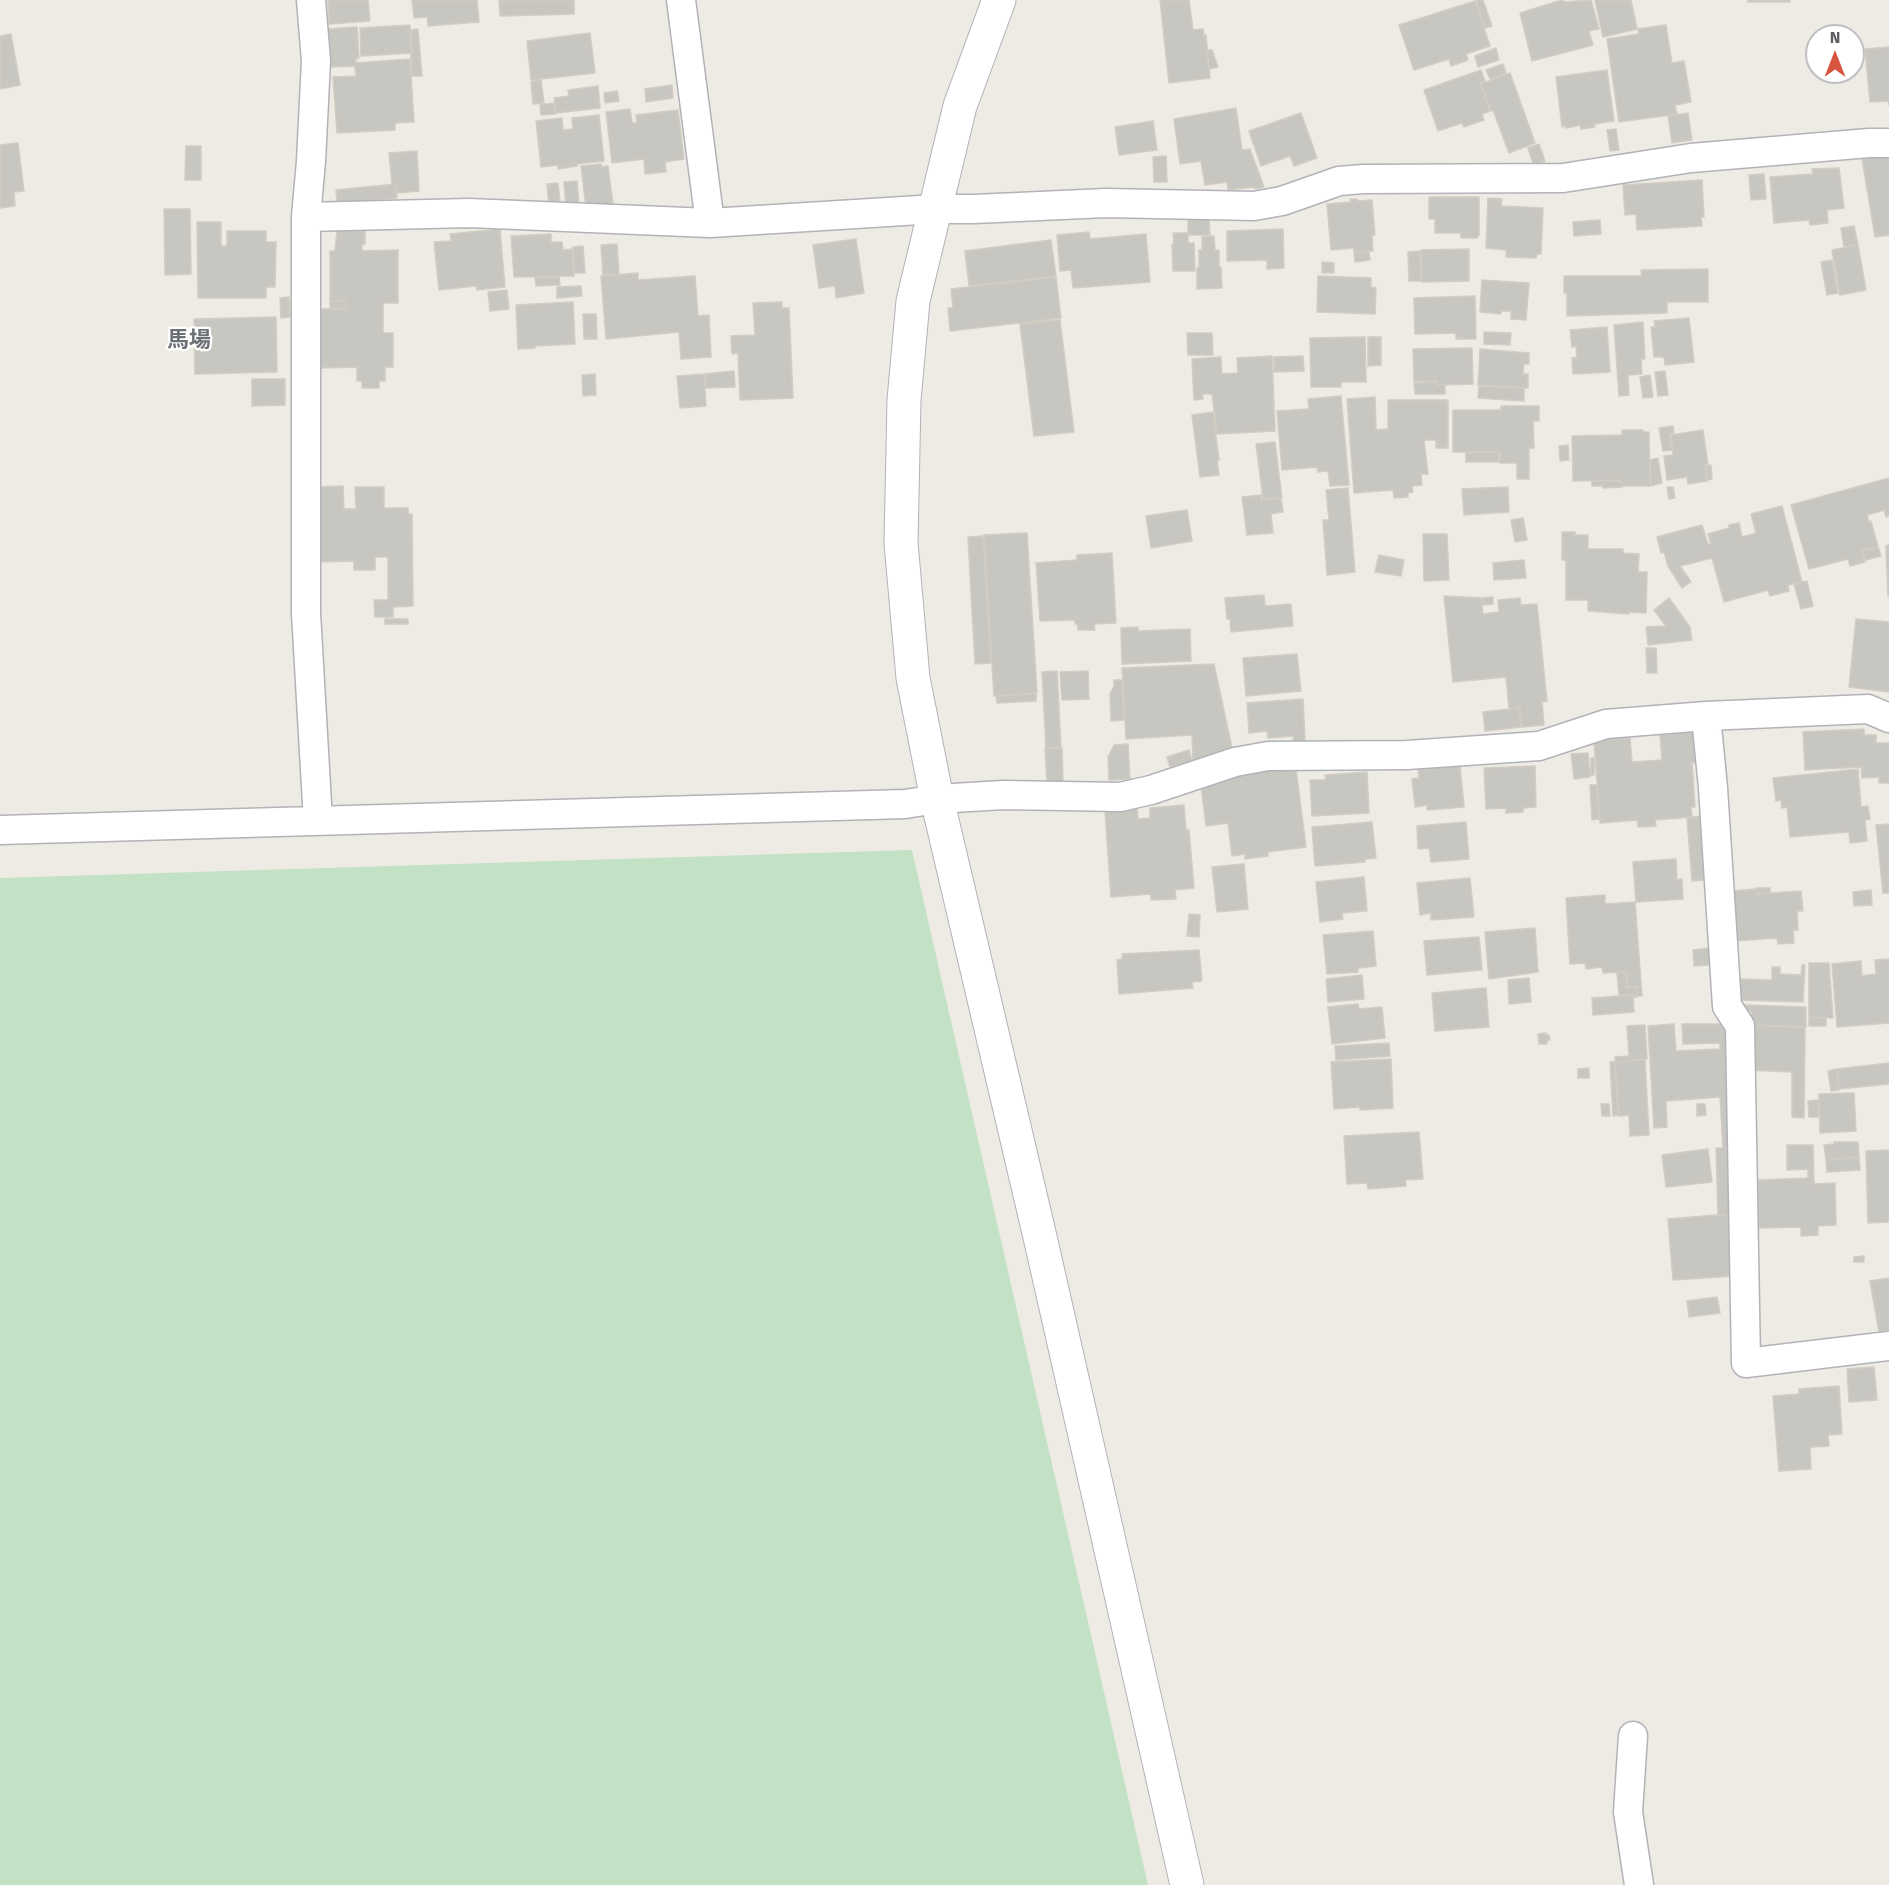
<!DOCTYPE html>
<html>
<head>
<meta charset="utf-8">
<style>
  body { margin:0 }
  #map { position:relative; width:1889px; height:1885px; overflow:hidden; background:#edebe4; font-family:"Fira Sans",sans-serif }
  canvas { display:block }
  .north { position:absolute; left:1805px; top:24px; width:60px; height:60px; box-sizing:border-box; background:#fff; border:2px solid #bebfc1; border-radius:50%; rotate:0deg; font-size:16px; font-weight:700; line-height:24px; text-align:center; color:#5c5e63 }
  .north::after { content:''; display:block; margin:auto; width:21px; height:27px; background:#d7553f; clip-path:polygon(50% 0,100% 100%,50% 72%,0 100%) }
</style>
</head>
<body>
<div id="map">
<canvas width="1889" height="1885"></canvas>
<div class="north">N</div>
</div>
<script>
const ctx = document.querySelector('canvas').getContext('2d');
ctx.lineJoin = 'round';
function fill(path, color) { ctx.fillStyle = color; ctx.fill(path, 'evenodd'); }
function stroke(path, color, width, dash) { ctx.strokeStyle = color; ctx.lineWidth = width; ctx.lineCap = dash ? 'butt' : 'round'; ctx.setLineDash(dash || []); ctx.stroke(path); }
function label(font, color, halo, rows, align = 'center') {
  ctx.font = font + ' "Fira Sans","Noto Sans JP",sans-serif'; ctx.lineWidth = 4.5; ctx.setLineDash([]); ctx.textBaseline = 'middle'; ctx.strokeStyle = halo; ctx.fillStyle = color; for (const [text, x, y, turn = 0] of rows) {
    ctx.save(); ctx.translate(x, y); ctx.rotate((+turn || 0) * Math.PI / 180); ctx.textAlign = isNaN(turn) ? turn : align; if (halo) ctx.strokeText(text, 0, 0); ctx.fillText(text, 0, 0); ctx.restore();
  }
}
const green = new Path2D(`
  M912 850 1148 1885H0V878Z`);
const building = new Path2D(`
  M328 0H368L370 21 329 24Z
  M412 0H477L479 22 428 26 427 17 414 18Z
  M499 0H574V14L500 16Z
  M1160 0H1189L1193 30 1203 29 1204 36 1206 35 1210 78 1169 83Z
  M1476 0H1483L1492 26 1485 28Z
  M1562 0 1564 2 1591 0 1599 29 1589 31 1593 45 1532 61 1520 13Z
  M1595 0H1631L1637 29 1603 37Z
  M1748 0H1790V2H1748Z
  M1475 1 1490 46 1466 54 1468 60 1451 66 1449 59 1414 70 1399 25Z
  M410 25 412 53 361 56 360 28Z
  M1666 25 1672 63 1684 61 1691 102 1675 105 1677 114 1619 122 1607 39 1639 34 1638 29Z
  M357 27 359 58H356V63L410 59 414 122 395 123V130L337 133 333 77 356 76 355 66 330 67 328 29Z
  M418 29 422 76H411V30Z
  M590 33 595 73 531 80 527 41Z
  M11 34 20 85 0 89V36Z
  M1889 47V105L1888 101 1870 102 1865 49Z
  M1496 48 1499 60 1478 67 1475 56Z
  M1207 50H1212L1218 67 1209 69Z
  M1503 64 1506 73 1490 79 1486 70Z
  M1481 70 1485 81 1480 83 1490 111 1482 114 1484 120 1464 127 1462 123 1438 131 1424 90Z
  M1607 70 1614 121 1594 124 1595 127 1581 129 1580 125 1572 127 1566 128V126L1562 127 1556 77Z
  M1510 73 1535 143 1509 153 1493 110 1491 111 1481 84Z
  M541 80 544 103 533 104 531 82Z
  M672 85 673 98 646 102 645 89Z
  M598 86 600 108 556 113 554 98 569 96 568 90Z
  M617 91 619 101 605 103 604 93Z
  M554 103 555 114 541 115 540 105Z
  M1236 108 1242 150 1250 149 1264 187 1255 189 1254 187 1228 190 1227 182 1205 185 1201 161 1180 164 1174 119Z
  M630 109 632 123H637L636 115 678 110 684 159 665 162 666 172 645 174 644 159 612 163 606 112Z
  M1301 113 1317 158 1294 166 1290 156 1261 166 1249 131Z
  M1688 113 1692 140 1672 143 1668 116Z
  M599 115 604 161 577 164V166L558 169V165L541 167 536 121 562 118 563 130 573 129 572 118Z
  M1153 121 1157 150 1119 155 1115 127Z
  M1616 129 1619 150 1610 151 1607 130Z
  M18 143 24 191 14 192 15 206 0 208V145Z
  M1539 144 1545 161 1534 166 1528 148Z
  M186 146H201V180H185Z
  M417 151 419 191 397 193 396 184H392L389 153Z
  M1889 154V235L1875 237 1862 159Z
  M1166 156 1167 182H1154L1153 157Z
  M601 164 602 167 608 166 613 204 586 207 581 166Z
  M1839 168 1844 208 1827 210 1828 223 1810 225 1809 220 1774 223 1770 177 1813 174 1812 169Z
  M1764 174 1766 199 1751 200 1749 175Z
  M1702 180 1704 217H1701L1702 226 1637 230 1636 214 1625 215 1623 185Z
  M577 181 579 205 566 207 564 182Z
  M558 183 560 203 549 205 547 184Z
  M396 184 397 198 337 203 336 190Z
  M1429 197H1479V235L1477 238H1461V233H1435V219H1429Z
  M1488 198 1502 199 1501 206 1543 208 1541 254H1537L1536 258 1506 257V250L1486 248Z
  M1350 199H1357L1358 201 1372 200 1375 235H1372L1373 251 1354 252V248L1331 250 1327 204 1351 202Z
  M164 209H190L191 274 165 275Z
  M1188 219H1209L1210 235H1188Z
  M1600 220 1601 234 1574 236 1573 222Z
  M197 222H221V246H227V231H266V242H276L275 287H266V298H198Z
  M1854 226 1858 245 1844 247 1841 228Z
  M500 229 505 287 477 290 476 286 439 290 434 242 451 241 450 234Z
  M1283 229 1284 268 1267 269V260L1227 261V231Z
  M337 231H365V244H362V251L398 250V303H383V333H393V367H385V381H379V388H362V381H357V367L320 368 317 309H346V301H330V251H335Z
  M1089 232 1090 239 1146 234 1150 282 1073 288 1071 270 1060 271 1057 235Z
  M1173 233H1188V243H1194L1195 271H1173L1172 244H1174Z
  M551 234V242H562L563 250 572 249 574 276 514 277 511 236Z
  M1214 236 1215 250H1219V267H1221L1222 288 1197 289V268H1199V250H1202V237Z
  M856 239 864 293 836 298 835 286 819 288 813 245Z
  M1051 240 1056 276 969 286 965 251Z
  M617 244 619 274 603 275 601 245Z
  M1858 245 1866 290 1840 295 1832 250Z
  M583 246 585 273H574L573 247Z
  M1469 249V281L1422 282 1421 250Z
  M1369 251 1370 260 1355 262 1354 253Z
  M1420 251 1421 281H1409L1408 252Z
  M1832 260 1838 293 1827 295 1821 262Z
  M1322 262 1334 263V273H1322Z
  M1708 269V302H1667V313L1567 316V293H1564V276H1642L1641 270Z
  M638 273V280L695 276 698 316 709 315 711 357 681 359 679 332 606 339 601 276Z
  M1318 276 1371 278V287L1376 288 1375 314 1317 312Z
  M559 277 560 285 536 286 535 278Z
  M1056 277 1061 318 950 331 948 308H953L951 289Z
  M1482 280 1529 283 1526 320 1511 319V311H1501V314L1480 312Z
  M581 286 582 296 557 298V287Z
  M507 290 509 309 490 311 488 292Z
  M1475 296 1476 339H1456V333L1415 334 1414 298Z
  M289 297 290 317 281 318 280 298Z
  M330 301H346V308H330Z
  M573 302 575 344 535 346V348L518 349 516 305Z
  M782 302V308H789L793 398 740 400 738 353 732 354 731 336 755 335 753 303Z
  M583 314H596L597 339H584Z
  M276 317 277 372 195 374 194 319Z
  M1689 318 1694 362 1665 365 1664 357H1654L1651 327H1655L1654 321Z
  M1060 320 1074 432 1034 436 1020 324Z
  M1643 322 1645 359H1641L1642 374 1628 375 1629 395 1619 396 1614 325Z
  M1607 327 1610 372 1573 374 1572 358 1577 357 1576 346 1572 347 1570 330Z
  M1484 332 1511 333 1510 345 1484 344Z
  M1187 333H1212L1213 355H1188Z
  M1365 337 1366 382H1341V387H1311L1310 338Z
  M1368 337H1381V365L1368 366Z
  M1472 348 1473 384 1437 385V381H1414L1413 349Z
  M1480 349 1529 353V364H1524L1523 374H1528V388L1478 385Z
  M1272 356 1275 431 1217 434 1212 394H1202L1203 399 1194 400 1192 359 1221 357 1222 374 1238 373 1237 358Z
  M1303 356 1304 371 1274 372V357Z
  M734 371 735 387 706 388 705 374Z
  M1665 371 1668 395 1658 396 1655 372Z
  M595 374 596 395 583 396 582 375Z
  M704 374 706 406 680 408 677 376Z
  M1650 375 1653 397 1643 398 1640 377Z
  M252 379H285V405L252 406Z
  M1436 382V385H1445V394H1415L1414 383Z
  M1479 386 1524 388V401L1478 398Z
  M1341 396 1349 485 1330 486 1328 471 1318 472 1317 467 1282 470 1277 411 1309 409 1308 399Z
  M1375 397 1376 430 1388 429V400H1448V448H1436V440H1424L1428 474H1421L1422 485 1412 486 1413 492 1408 493V497L1394 498 1393 490 1354 493 1347 399Z
  M1501 406H1539V421H1533L1534 448H1529V479H1517V463H1500V452H1453V410H1501Z
  M1213 412 1219 460 1217 461 1219 475 1200 477 1192 415Z
  M1673 426 1674 433 1669 434 1672 450 1663 451 1659 428Z
  M1622 430H1643V432H1649L1650 486H1622V480L1573 481 1572 436 1622 435Z
  M1703 430 1708 465H1705L1707 481 1688 484 1687 477 1667 480 1664 456 1673 455 1671 435Z
  M1275 442 1282 498 1263 499 1256 444Z
  M1568 445 1569 460 1560 461 1559 446Z
  M1499 452V462H1466V453Z
  M1658 458 1662 483 1651 486 1650 460Z
  M1711 465 1712 479 1708 480 1706 466Z
  M1889 478V516L1886 517 1884 510 1867 515 1869 522 1871 521 1878 547 1862 550 1865 562 1850 566 1848 559 1809 569 1791 505Z
  M1592 481H1621L1622 487 1603 488V486H1592Z
  M343 486 344 509H356L355 487H384V508H408V514H412L413 606 393 607V617H375L374 600H388V557H375V570H354V561L318 562 317 487Z
  M1508 487 1509 512 1464 515 1462 489Z
  M1667 487H1673L1675 498 1669 499Z
  M1348 488 1355 572 1327 575 1323 520H1329L1326 490Z
  M1261 495V500L1281 498 1283 512 1271 514 1273 533 1247 535 1242 497Z
  M1782 506 1802 582 1788 585 1789 591 1770 596 1768 590 1724 602 1712 558 1680 566 1691 582 1682 588 1668 566 1664 552 1661 553 1657 537 1702 525 1708 544H1711L1708 534 1729 528V525L1739 523 1742 537 1756 533 1751 514Z
  M1187 510 1192 541 1151 548 1146 516Z
  M1523 518 1527 540 1515 542 1511 520Z
  M1562 532H1575V535H1588V549H1623V553L1639 554 1638 572H1647L1646 613 1629 612V614L1588 611V600H1566V560H1562Z
  M1027 533 1037 693 994 696 984 535Z
  M1423 534H1447L1449 580 1424 581Z
  M983 536 991 663 975 664 968 537Z
  M1889 545V596H1888L1886 546Z
  M1878 547 1881 556 1866 560 1863 551Z
  M1112 553 1116 623 1094 624 1095 630H1078V624H1075V620L1040 621 1036 563 1077 560V555Z
  M1379 555 1404 560 1401 576 1375 572Z
  M1524 560 1526 578 1494 580 1493 563Z
  M1807 581 1813 606 1801 609 1794 584Z
  M1264 595 1265 606 1291 604 1293 626 1231 632 1230 619H1227L1225 598Z
  M1444 596 1481 598 1483 614 1499 612 1498 600 1520 598 1521 605 1537 604 1547 701 1542 702 1544 725 1522 727 1520 708 1509 709 1506 677 1453 682Z
  M1493 597V604L1483 605 1482 598Z
  M1669 598 1690 627 1692 640 1648 645 1646 627 1666 626 1654 610Z
  M385 619H408V624H385Z
  M1856 619 1889 622V692L1849 687Z
  M1138 627V631L1190 629 1191 661 1122 664 1121 628Z
  M1646 648H1656L1657 673H1647Z
  M1297 654 1301 691 1246 696 1243 658Z
  M1214 664 1232 748 1193 761 1192 735 1126 739 1122 668Z
  M1057 671 1061 747 1046 748 1042 672Z
  M1088 671 1089 699 1062 700 1060 672Z
  M1114 680H1122L1124 720 1111 721 1110 694 1114 686Z
  M1036 694V701L997 703 996 696Z
  M1303 699 1305 741 1294 743 1293 736 1268 738 1267 731 1249 733 1247 703Z
  M1519 708 1521 727 1485 731 1483 712Z
  M1864 729V735H1876V743H1889V783H1879V777L1862 778 1861 767 1805 770 1803 732Z
  M1698 732 1701 762 1692 763 1695 807H1691L1692 817 1655 820 1656 826 1638 827 1637 820 1600 823 1594 741 1630 738 1632 762 1662 760 1660 735Z
  M1128 744 1130 779 1109 780 1108 757 1114 745Z
  M1045 748H1062L1063 782 1047 783Z
  M1189 750 1192 761 1170 767 1167 757Z
  M1588 753 1590 777 1574 779 1571 754Z
  M1591 758H1594V775H1591Z
  M1277 766V770L1296 769 1306 847 1268 852V856L1245 859V854L1232 856 1228 823 1206 826 1201 785Z
  M1460 766 1464 807 1427 810V805L1415 807 1412 779 1419 778 1418 770Z
  M1535 766 1536 807 1523 808V812L1506 813V808L1486 809 1484 768Z
  M1858 769 1861 807 1868 806 1870 819 1865 820 1867 841 1850 843 1849 832 1790 837 1787 807 1782 808 1781 800 1776 801 1773 778Z
  M1367 772 1369 813 1312 816 1310 780H1326L1325 775Z
  M1590 785H1597L1599 819 1592 820Z
  M1184 805 1186 830H1189L1194 888 1175 890 1176 899 1151 900V894L1111 897 1105 811 1137 808 1138 819 1150 818V808Z
  M1708 815 1714 879 1692 881 1687 818Z
  M1372 822 1376 858 1365 859V862L1315 866 1312 827Z
  M1466 822 1469 859 1431 862 1429 848 1418 849 1417 826Z
  M1889 824V893H1883L1876 825Z
  M1676 859 1677 880 1682 879 1683 899 1636 902 1633 862Z
  M1244 864 1248 909 1217 912 1212 867Z
  M1364 877 1367 911 1342 913 1343 919 1320 922 1316 882Z
  M1470 878 1474 917 1431 920V913L1420 915 1417 883Z
  M1756 888H1770V893H1756Z
  M1756 889V894L1801 891 1803 911H1797L1798 930H1793L1794 943 1778 944 1777 938 1734 941 1731 891Z
  M1871 890 1872 905 1854 906 1853 892Z
  M1605 895V904L1635 902 1642 996H1637V986L1628 987 1627 972 1603 973 1602 967 1586 969 1585 963 1570 964 1566 898Z
  M1189 914 1200 915 1199 937 1187 936Z
  M1535 928 1538 972 1489 979 1485 932Z
  M1373 931 1376 966 1358 968V972L1327 974 1323 935Z
  M1479 937 1482 970 1427 975 1424 941Z
  M1721 947 1722 964 1694 966 1693 950Z
  M1199 950 1202 981 1192 982 1193 988 1119 994 1117 960 1122 959V954Z
  M1889 959V1023L1837 1027 1832 964 1861 961 1862 976 1876 974 1875 960Z
  M1809 963H1829L1833 1018 1809 1017Z
  M1802 965H1805L1803 1002 1739 1000V979L1772 980V967H1780V974L1801 975Z
  M1626 972 1627 988 1636 987 1637 997 1633 998V995H1619L1617 973Z
  M1362 975 1364 999 1328 1002 1326 979Z
  M1529 978 1531 1002 1509 1004 1508 980Z
  M1486 988 1489 1027 1435 1031 1432 993Z
  M1633 995 1634 1012 1593 1015 1592 998Z
  M1358 1004 1359 1009 1382 1007 1385 1038 1332 1044 1328 1007Z
  M1744 1005 1806 1007V1027L1751 1025 1752 1012 1744 1011Z
  M1809 1018H1826V1026H1809Z
  M1674 1024 1676 1051 1720 1049V1043L1683 1044 1682 1024H1732L1733 1215H1718L1716 1148H1723L1720 1097 1666 1101 1667 1127 1654 1128 1648 1026Z
  M1645 1025 1647 1059 1615 1062V1057L1629 1056 1627 1026Z
  M1746 1025 1805 1027 1804 1118 1792 1117V1072L1747 1070Z
  M1546 1033V1035H1549L1550 1040H1547V1044H1539L1538 1034Z
  M1389 1043 1390 1056 1336 1060 1335 1046Z
  M1391 1059 1393 1108 1360 1110V1107L1334 1109 1331 1062Z
  M1645 1060 1649 1135 1630 1136 1629 1115 1619 1116 1615 1062Z
  M1610 1062H1615L1618 1115 1613 1116Z
  M1889 1063V1084L1839 1089 1837 1069Z
  M1589 1068V1078H1578V1069Z
  M1837 1069 1839 1090 1831 1091 1828 1071Z
  M1854 1093 1856 1131 1820 1133 1819 1094Z
  M1818 1100 1819 1117H1809L1808 1101Z
  M1601 1104H1609L1610 1116H1602Z
  M1697 1104H1705L1706 1115 1697 1116Z
  M1419 1132 1423 1179 1405 1180 1406 1186 1368 1189 1367 1183 1347 1184 1344 1136Z
  M1834 1142H1858L1859 1157 1826 1160 1824 1145 1834 1144Z
  M1787 1145H1813L1814 1184 1835 1183 1836 1225 1818 1226V1235L1801 1236V1227L1759 1228 1758 1180 1808 1178V1169L1787 1170Z
  M1708 1149 1712 1182 1666 1187 1662 1155Z
  M1889 1150V1222L1868 1223 1866 1151Z
  M1859 1157 1860 1170 1827 1172 1826 1160Z
  M1716 1215H1733L1734 1276 1673 1280 1668 1219Z
  M1864 1256V1262H1854V1257Z
  M1889 1278V1330L1879 1332 1870 1281Z
  M1717 1297 1720 1313 1689 1317 1687 1301Z
  M1874 1367 1877 1400 1849 1402 1847 1369Z
  M1839 1386 1842 1434 1828 1435 1829 1446 1810 1447 1811 1469 1779 1471 1773 1396 1799 1394V1389Z`);
const minor = new Path2D(`
  M311 0 316 61 311 161 306 217V613L318 821
  M681 0 710 223
  M306 217 469 213 710 223 936 209H974L1106 203 1254 206 1282 201 1339 181 1363 179 1563 178 1691 158 1869 143H1889
  M1706 716 1713 788 1727 1006 1740 1026 1746 1363 1889 1346
  M0 830 905 804 937 799 1003 795 1120 797 1151 790 1235 762 1268 756 1407 755 1539 746 1606 724 1706 716 1868 709 1889 718
  M1633 1736 1628 1812 1639 1885`);
const tertiary = new Path2D(`
  M999 0 960 106 913 301 904 400 901 543 913 678 937 799 1040 1237 1187 1885`);
const quarterNames = [
  ["馬場",189,341]
];
fill(green, '#c3e2c5');
fill(building, '#c8c6c0');
stroke(building, '#d1cdc3', 1.5);
stroke(minor, '#b1b3b7', 31);
stroke(tertiary, '#b1b3b7', 35);
stroke(minor, '#fff', 28);
stroke(tertiary, '#fff', 33);
label('bold 22px', '#6d7075', '#fff', quarterNames);
</script>
</body>
</html>
